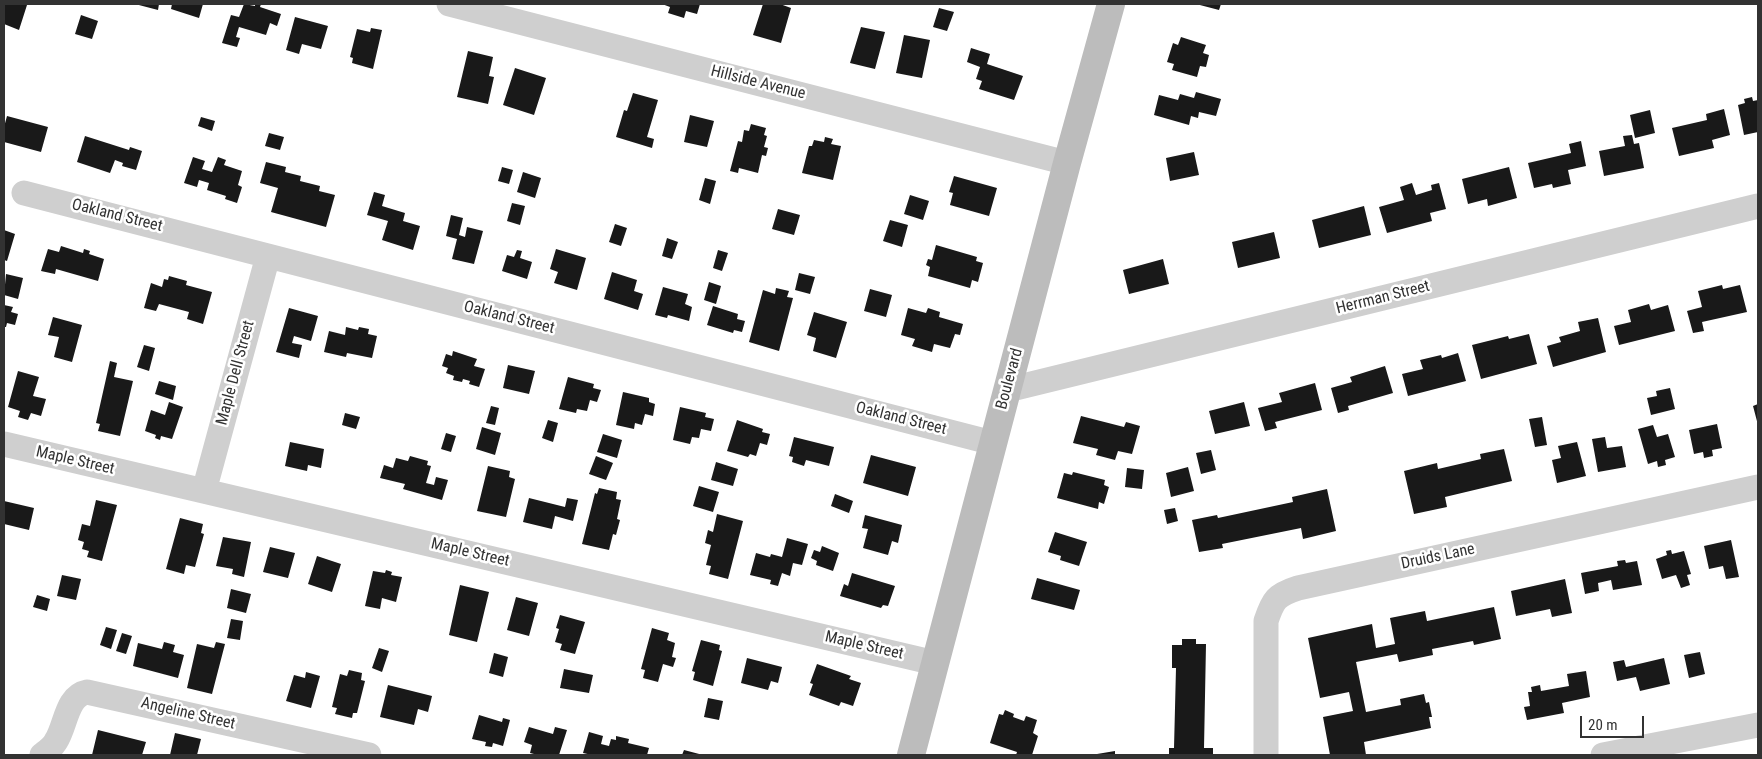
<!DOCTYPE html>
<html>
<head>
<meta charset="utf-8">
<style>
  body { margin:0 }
  #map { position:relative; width:1762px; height:759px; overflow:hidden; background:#fff; font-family:"Roboto Condensed",sans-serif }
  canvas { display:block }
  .frame { position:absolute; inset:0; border:5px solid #323232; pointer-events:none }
  .scale { position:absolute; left:1580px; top:716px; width:64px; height:22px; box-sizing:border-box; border:2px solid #323232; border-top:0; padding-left:6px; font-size:15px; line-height:18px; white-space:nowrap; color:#323232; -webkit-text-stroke:4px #fff; paint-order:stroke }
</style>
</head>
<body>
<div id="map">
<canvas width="1762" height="759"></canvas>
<div class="frame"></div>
<div class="scale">20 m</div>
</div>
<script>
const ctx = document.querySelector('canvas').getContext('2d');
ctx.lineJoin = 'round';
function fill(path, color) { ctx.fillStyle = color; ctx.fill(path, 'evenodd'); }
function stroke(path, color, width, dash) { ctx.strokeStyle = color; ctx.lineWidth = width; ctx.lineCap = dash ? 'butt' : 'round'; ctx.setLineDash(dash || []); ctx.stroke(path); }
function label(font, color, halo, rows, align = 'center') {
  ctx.font = font + ' "Roboto Condensed",sans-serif'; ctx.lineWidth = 5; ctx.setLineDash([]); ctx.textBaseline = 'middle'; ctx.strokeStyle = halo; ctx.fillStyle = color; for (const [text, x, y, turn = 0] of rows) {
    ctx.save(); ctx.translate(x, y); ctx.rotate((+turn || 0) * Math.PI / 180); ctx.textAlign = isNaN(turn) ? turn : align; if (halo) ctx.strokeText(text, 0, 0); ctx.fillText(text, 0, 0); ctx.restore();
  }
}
const building = new Path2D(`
  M4 4 27 5 19 30 4 24Z
  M135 4H159L158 10Z
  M172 4H203L199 18 171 9Z
  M244 4 255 6V4H261L260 7 281 14 277 26 270 23 266 35 239 27 236 37 240 38 237 47 222 43 231 15 239 17Z
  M662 4H700L697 14 686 11 684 18 668 13 670 7Z
  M763 4H780L791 8 781 43 753 35Z
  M1196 4H1221L1219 10Z
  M939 8 954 12 947 31 933 27Z
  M81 15 98 21 92 39 75 34Z
  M295 17 328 26 321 49 302 44 299 54 286 50Z
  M861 27 885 32 875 69 850 63Z
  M371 28 382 30 373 69 352 63 353 58 350 57 357 29 370 32Z
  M904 35 930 40 922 78 896 73Z
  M1181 37 1206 45 1203 53 1209 55 1206 67 1200 66 1197 77 1172 70 1174 64 1167 62 1173 43 1178 45Z
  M971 48 990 54 987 64 1023 76 1014 100 979 89 982 81 976 79 980 67 967 62Z
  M468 51 493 57 489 76 494 77 488 104 457 97Z
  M515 68 546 78 534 115 503 105Z
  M1196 92 1221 99 1216 116 1199 112 1198 118 1191 116 1189 125 1154 115 1159 95 1178 100 1180 94 1194 98Z
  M633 93 658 100 647 137 654 139 652 148 616 137 624 110 627 111Z
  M1752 97 1753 101 1758 100V132L1744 135 1738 105 1745 103 1744 99Z
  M1724 109 1730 135 1712 140 1714 148 1679 156 1672 128 1707 120 1706 114Z
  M1650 110 1655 133 1635 138 1630 115Z
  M690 115 714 121 707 147 684 142Z
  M7 116 48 127 41 152 4 142V127Z
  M201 117 215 121 212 131 198 126Z
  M751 124 766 128 764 135 767 136 764 147 768 148 766 156 762 155 758 173 739 168 738 173 730 171 738 141 742 142 744 130 749 131Z
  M269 133 284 137 280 150 265 146Z
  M1632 135 1634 144 1639 143 1644 168 1604 176 1599 151 1625 146 1623 136Z
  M85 136 129 150 130 147 142 151 136 170 122 166 123 163 115 160 110 173 77 162Z
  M825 137 833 139 831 144 841 146 833 180 802 173 809 146H812L814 140 824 142Z
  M1581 141 1586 166 1568 170 1571 184 1553 188 1552 184 1534 188 1528 163 1571 153 1569 144Z
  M1194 152 1199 175 1170 181 1166 158Z
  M193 157 205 161 202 169 212 172 218 157 226 160 224 165 242 171 238 185 242 187 237 203 225 199 226 196 207 190 209 183 199 180 197 187 184 183Z
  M266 162 286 167 285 172 301 176 300 181 320 186 319 191 335 195 326 227 271 212 278 188 260 183Z
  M502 167 513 170 509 184 498 181Z
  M1509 167 1517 198 1488 206 1487 199 1468 204 1462 179Z
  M523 172 541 178 535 198 517 192Z
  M954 176 997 188 989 216 950 205 953 193 949 192Z
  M705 178 716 181 710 204 699 200Z
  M1412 183 1416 195 1432 190 1431 185 1439 183 1446 209 1430 213 1432 221 1387 233 1379 207 1404 200 1400 187Z
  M374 192 385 195 382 206 405 213 403 221 420 226 413 250 382 240 388 221 367 215Z
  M910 195 929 201 923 220 904 214Z
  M512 203 525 206 520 225 507 221Z
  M1364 206 1371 235 1319 248 1312 220Z
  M778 209 800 215 794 235 772 229Z
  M451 215 463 218 459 235 465 237 467 227 483 231 474 264 452 259 457 239 446 236Z
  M890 220 908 225 902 247 883 241Z
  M615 224 627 228 621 246 609 242Z
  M4 230 15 234 7 261 4 260Z
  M1274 232 1280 258 1238 268 1232 242Z
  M667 238 678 242 672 259 662 256Z
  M936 245 977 257 976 261 983 263 978 282 972 280 970 288 928 276 930 267 926 265 928 259 932 260Z
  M61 246 83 253 84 249 90 251 89 254 104 259 98 281 56 269 55 274 41 271 48 249 59 252Z
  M556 249 586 258 577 290 554 283 558 272 550 269Z
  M517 250 522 251 520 258 532 262 527 279 502 271 507 255 514 257Z
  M718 250 728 253 722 271 713 268Z
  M1163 259 1169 284 1129 294 1123 270Z
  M612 272 637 280 634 291 643 294 638 310 604 299Z
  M799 273 815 277 810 294 795 290Z
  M6 274 23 278 18 299 4 295Z
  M169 276 187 281 186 285 212 292 203 324 187 319 189 312 159 304 156 311 144 308 151 283 162 287 164 279 168 280Z
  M709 282 721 286 716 304 704 300Z
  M1722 285 1723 289 1740 285 1747 312 1702 322 1704 331 1693 333 1687 311 1702 307 1698 291Z
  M663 287 688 294 685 304 692 307 689 321 668 315 667 318 655 315Z
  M776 288 789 291 787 297 793 298 779 351 749 342 763 290 775 294Z
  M870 289 892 295 886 317 864 311Z
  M1649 304 1651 310 1668 305 1675 331 1619 345 1614 326 1631 322 1628 310Z
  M4 305 13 307 11 312 18 314 15 325 7 323 6 327H4Z
  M713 306 738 314 737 319 745 321 742 332 734 330 733 333 707 325Z
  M289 308 318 316 311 341 294 336 292 343 302 345 299 358 276 352Z
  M908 308 926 313 928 308 940 312 939 317 963 324 960 335 955 334 950 348 934 344 932 352 912 346 915 339 901 335Z
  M814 312 847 322 836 358 813 351 816 338 807 335Z
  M53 317 82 325 72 362 54 357 59 337 48 335Z
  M1598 318 1606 352 1553 367 1547 346 1561 342 1559 337 1580 331 1578 322Z
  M346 327 358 330 359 327 369 329 368 334 377 336 372 358 347 353 346 357 324 352 329 331 345 335Z
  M1529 334 1537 364 1481 379 1472 345 1508 336 1509 339Z
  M144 345 155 348 149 371 137 367Z
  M453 351 477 359 474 366 485 369 479 387 469 384 470 381 463 379 462 382 453 380 454 376 446 373 448 368 442 366 446 354 452 356Z
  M1458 353 1466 381 1408 396 1402 374 1423 369 1420 360 1441 355 1442 358Z
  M110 361 117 363 114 377 133 381 120 436 98 431 100 424 96 423Z
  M508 365 535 371 529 394 503 388Z
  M1385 366 1393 393 1348 406 1349 410 1338 413 1331 388 1352 382 1350 377Z
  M18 371 39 377 33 396 46 399 41 416 31 413 28 420 18 417 20 411 8 407Z
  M568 377 594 384 593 388 601 390 597 402 590 400 587 411 577 409 576 413 559 409Z
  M159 381 176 386 173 400 155 394Z
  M1315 383 1322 410 1275 422 1277 428 1265 431 1258 408 1282 402 1279 393Z
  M1670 388 1675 409 1651 415 1647 398 1657 396 1656 391Z
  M623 392 649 398V402L655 404 653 416 645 414 642 425 635 423 634 429 616 425Z
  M169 402 183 407 172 439 161 436 160 440 155 438 156 435 145 431 151 410 165 415Z
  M1244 402 1250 426 1215 434 1209 411Z
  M1758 404V425L1753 406Z
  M491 406 499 408 495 425 486 423Z
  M680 407 706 413 705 417 714 419 711 431 701 429 699 438 692 437 690 444 673 440Z
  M345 413 360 417 356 429 342 425Z
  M1081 416 1124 427 1126 422 1140 426 1132 454 1118 451 1115 460 1096 455 1098 449 1073 443Z
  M1542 417 1547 445 1535 447 1529 419Z
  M548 420 558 423 553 442 542 438Z
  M737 420 763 429 762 432 770 434 767 445 760 443 756 456 750 454 748 457 727 451Z
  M1717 424 1722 448 1712 450 1713 456 1704 458 1703 452 1694 454 1689 430Z
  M1653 425 1657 437 1668 434 1675 457 1665 460 1666 465 1658 467 1657 461 1648 464 1638 429Z
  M482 427 501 433 495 455 476 449Z
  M446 433 456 436 451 452 441 449Z
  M603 434 622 440 617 458 597 452Z
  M794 437 834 447 829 466 806 460 804 466 792 462 793 457 789 456Z
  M1605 437 1607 448 1622 446 1626 467 1598 472 1592 439Z
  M290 442 324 449 321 468 308 465 307 471 285 466Z
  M1577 442 1586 476 1557 483 1552 460 1561 458 1558 446Z
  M1504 449 1512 481 1445 497 1447 507 1414 514 1404 471 1437 463 1438 469 1481 459 1480 454Z
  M1211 450 1216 470 1201 474 1196 453Z
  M871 455 916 467 908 496 863 483Z
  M410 456 428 461 427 465 431 466 426 483 434 485 436 477 448 480 442 500 403 489 405 484 380 478 384 465 393 468 396 458 408 461Z
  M596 456 613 463 606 480 589 474Z
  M716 462 738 469 733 486 711 480Z
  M488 466 510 471 509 477 515 479 506 517 477 511Z
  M1188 467 1194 491 1171 497 1166 473Z
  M1127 468 1144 470 1142 489 1125 487Z
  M1073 472 1105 480 1104 485 1109 487 1104 504 1099 502 1098 509 1057 498 1064 473 1072 475Z
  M699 486 719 492 713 512 693 506Z
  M599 488 617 492 616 499 621 500 617 519 620 520 616 535 613 534 609 550 582 544 595 493 597 494Z
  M1327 489 1336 531 1303 539 1301 528 1222 544 1223 548 1199 552 1192 520 1217 515 1218 518 1293 502 1292 497Z
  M835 494 853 501 849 513 831 506Z
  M529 498 565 507 567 498 578 500 573 521 555 516 552 529 523 522Z
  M96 500 117 505 102 561 87 557 89 551 82 549 84 542 78 540 82 524 90 526Z
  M4 501 34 508 29 530 4 524Z
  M1175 508 1178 521 1167 524 1164 510Z
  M717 514 743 521 728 579 709 574 711 566 706 565 711 545 705 543 708 530 713 532Z
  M865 515 902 525 898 543 892 541 888 555 863 548 868 529 862 528Z
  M180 518 203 524 201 533 204 534 195 567 186 565 184 574 166 569Z
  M1055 532 1087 542 1079 566 1060 560 1061 556 1048 552Z
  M223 537 251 542 244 577 232 574 233 569 216 566Z
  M787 538 808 544 802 565 793 563 790 576 782 573 778 586 770 584 771 580 750 575 756 553 770 557 771 554 782 557Z
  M1731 540 1739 577 1726 579 1723 566 1709 569 1704 546Z
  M822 546 839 553 833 571 816 565 817 561 811 558 814 550 820 552Z
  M270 547 295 553 288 578 263 572Z
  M1671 550 1672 554 1684 551 1691 574 1687 575 1690 585 1681 588 1676 575 1662 579 1656 559 1667 555 1666 551Z
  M317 556 341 564 332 592 308 584Z
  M1625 560 1626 563 1637 561 1642 585 1613 590 1611 580 1598 583 1599 591 1585 594 1581 573 1618 566 1617 561Z
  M386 570 392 572 391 575 402 577 396 602 382 598 380 609 365 606 373 571 385 573Z
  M852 573 895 586 888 606 883 605 881 608 840 596 844 584 848 586Z
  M62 575 81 579 76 600 57 596Z
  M1037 578 1080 590 1074 610 1031 599Z
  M1565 579 1572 613 1552 617 1550 609 1516 616 1511 591Z
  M460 585 489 592 477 642 449 635Z
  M231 589 251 594 246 613 227 608Z
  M37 595 50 599 47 611 33 607Z
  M516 597 538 603 529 636 507 630Z
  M1494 607 1501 639 1474 645 1473 641 1432 649 1433 655 1399 662 1397 654 1356 662 1366 712 1401 705 1400 699 1424 694 1426 703 1429 702 1432 717H1429L1431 728 1364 742 1366 755H1330L1323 717 1353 711 1349 692 1320 698 1308 638 1372 624 1376 648 1395 644 1390 618 1425 611 1427 621Z
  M560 615 585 622 575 654 560 650 562 644 555 642 559 629 556 628Z
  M231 619 243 621 240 640 227 638Z
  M106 627 117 630 111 649 100 645Z
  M652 628 669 633 667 640 675 643 672 657 676 658 673 667 663 664 658 682 643 678 645 670 641 669Z
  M122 633 132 636 126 654 116 651Z
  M1182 639H1196V644H1206L1204 748H1213V755H1169V748H1174L1176 668H1172V645H1182Z
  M701 640 720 645 719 650 722 651 713 686 693 680 695 672 692 671Z
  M164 642 175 645 173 652 184 655 178 678 133 666 138 643 162 649Z
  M216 642 225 644 212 694 187 688 197 644 214 648Z
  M379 648 389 651 382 672 372 668Z
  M1700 652 1705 674 1689 678 1684 655Z
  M494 653 508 657 503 677 489 673Z
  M747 658 782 667 778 683 771 681 768 690 741 683Z
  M1664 658 1670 684 1640 691 1636 677 1617 681 1613 662 1624 660 1626 667Z
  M817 664 851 676 849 679 861 683 853 706 841 702 839 706 809 695 813 684 810 683Z
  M564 669 593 675 589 693 560 688Z
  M349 670 362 673 361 680 365 681 357 713H353L352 718 335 714 337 708 332 707 340 674 347 676Z
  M1586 671 1590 697 1562 703 1564 713 1527 720 1524 707 1530 706 1528 692H1532L1531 687 1540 685 1541 691 1569 686 1567 674Z
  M306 672 320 676 311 708 286 701 294 675 305 678Z
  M388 685 432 696 428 712 418 709 414 725 380 717Z
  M708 698 723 701 719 720 704 717Z
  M1005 710 1014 714 1013 717 1024 721 1026 716 1037 720 1033 733 1038 736 1032 755 1026 754V755H1016L1017 752 990 743 999 714 1003 715Z
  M479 715 502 722 503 718 510 720 503 746 493 743 492 747 485 746 486 742 472 739Z
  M529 727 553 734 555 727 567 730 559 755H538L530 753 532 745 524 742Z
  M98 730 146 742 142 755H92Z
  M589 732 603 736 601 744 609 746 611 739 616 740V736L629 739 628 743 649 748 647 755H592L583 753Z
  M175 733 201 739 197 755H170Z
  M684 750 703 755H682Z
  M1115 751V755H1097V754Z`);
const street = new Path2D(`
  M449 4 1067 163
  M24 193 993 443
  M1007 390 1758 206
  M4 444 935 663
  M204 491 268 256
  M42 755C47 751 53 747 56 741 66 726 66 696 87 692L369 755
  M1266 755V621C1273 600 1276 595 1298 588L1758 487
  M1603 755 1758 725`);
const secondary = new Path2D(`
  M911 755 1067 163 1111 4`);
const streetNames = [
  ["Hillside Avenue",758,83,14],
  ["Oakland Street",117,216,14],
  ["Herrman Street",1383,298,-14],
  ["Oakland Street",509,318,14],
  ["Maple Dell Street",236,373,-75],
  ["Boulevard",1010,379,-75],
  ["Oakland Street",901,419,14],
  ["Maple Street",75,461,13],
  ["Maple Street",470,553,13],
  ["Druids Lane",1438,557,-12],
  ["Maple Street",864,646,13],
  ["Angeline Street",188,714,13]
];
fill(building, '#191919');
stroke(street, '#cfcfcf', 25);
stroke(secondary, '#bcbcbc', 28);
label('16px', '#323232', '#fff', streetNames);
</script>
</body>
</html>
